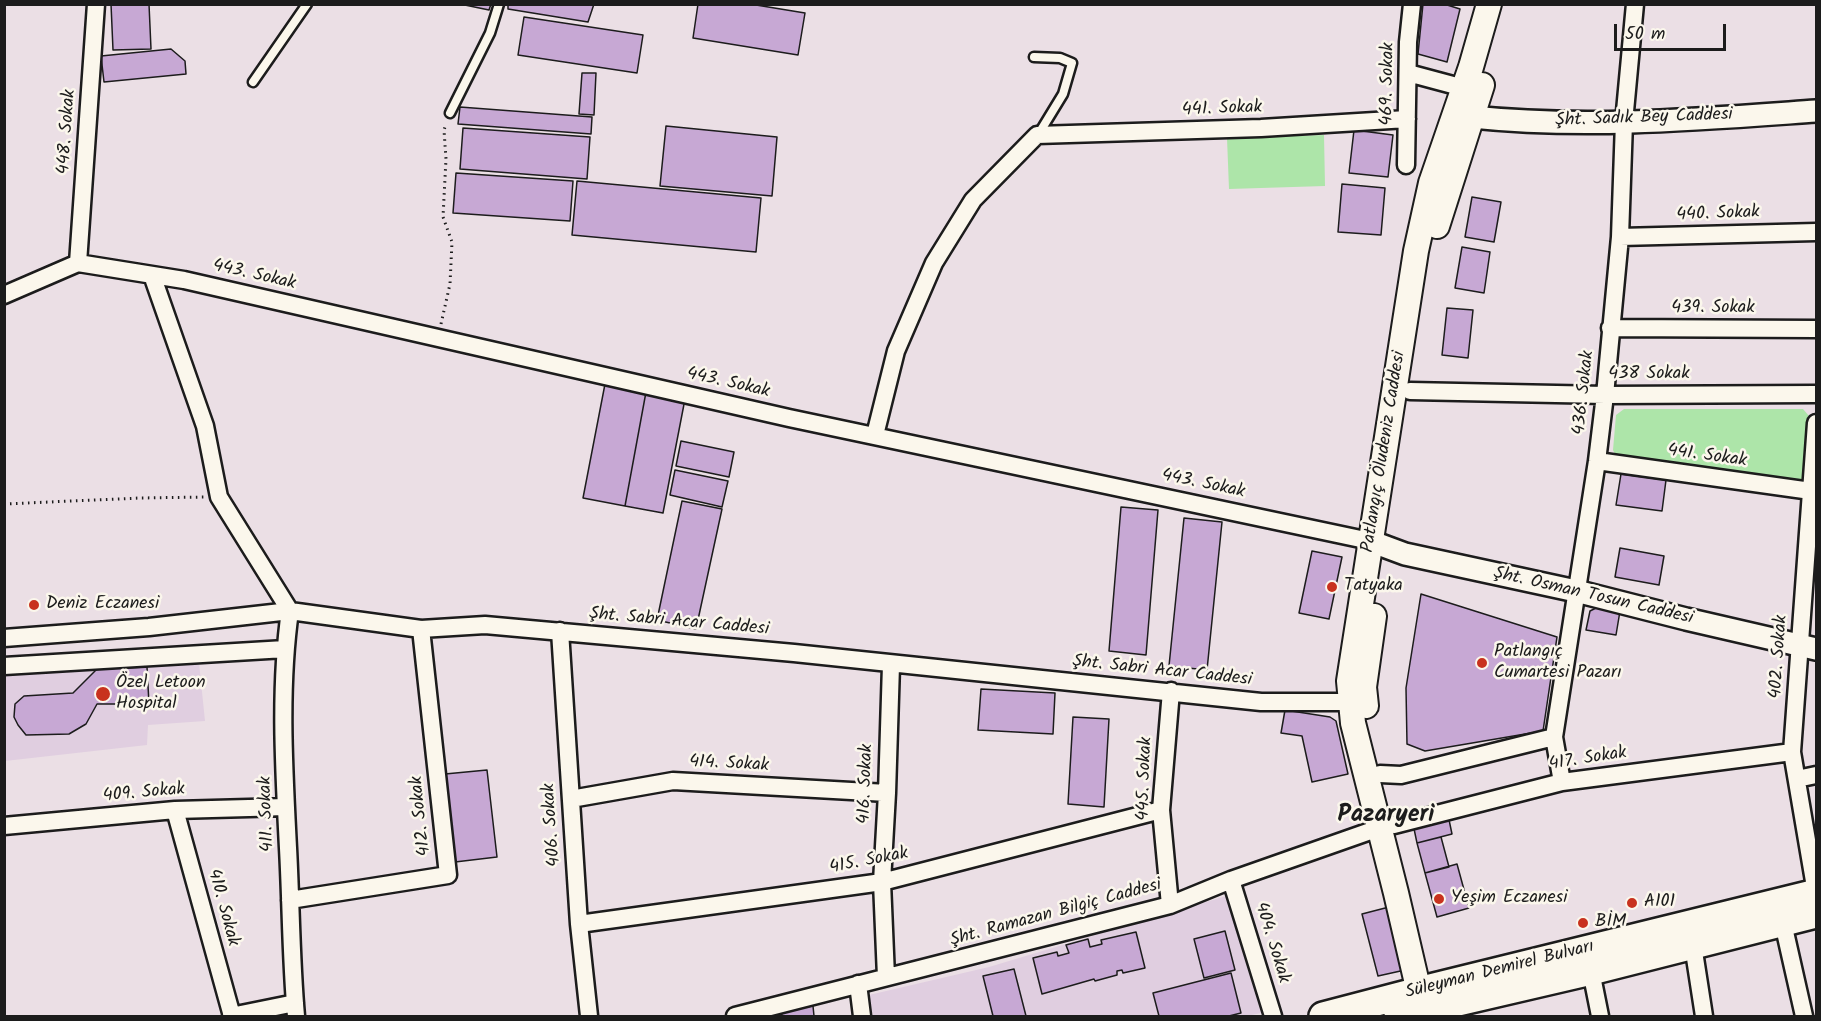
<!DOCTYPE html>
<html>
<head>
<meta charset="utf-8">
<style>
  body { margin:0 }
  #map { position:relative; width:1821px; height:1021px; overflow:hidden; background:#ebdfe5; font-family:Kalam,sans-serif }
  canvas { display:block }
  .frame { position:absolute; inset:0; border:6px solid #1c1c1c; pointer-events:none }
  .scale { position:absolute; left:1614px; top:24px; width:112px; height:27px; box-sizing:border-box; border:3px solid #1c1c1c; border-top:0; padding-left:8px; font-size:18px; line-height:21px; white-space:nowrap; color:#1c1c1c; -webkit-text-stroke:4px #fbf7ec; paint-order:stroke }
</style>
</head>
<body>
<div id="map">
<canvas width="1821" height="1021"></canvas>
<div class="frame"></div>
<div class="scale">50 m</div>
</div>
<script>
const ctx = document.querySelector('canvas').getContext('2d');
ctx.lineJoin = 'round';
function fill(path, color) { ctx.fillStyle = color; ctx.fill(path, 'evenodd'); }
function stroke(path, color, width, dash) { ctx.strokeStyle = color; ctx.lineWidth = width; ctx.lineCap = dash ? 'butt' : 'round'; ctx.setLineDash(dash || []); ctx.stroke(path); }
function label(font, color, halo, rows, align = 'center') {
  ctx.font = font + ' Kalam,sans-serif'; ctx.lineWidth = 5; ctx.setLineDash([]); ctx.textBaseline = 'middle'; ctx.strokeStyle = halo; ctx.fillStyle = color; for (const [text, x, y, turn = 0] of rows) {
    ctx.save(); ctx.translate(x, y); ctx.rotate((+turn || 0) * Math.PI / 180); ctx.textAlign = isNaN(turn) ? turn : align; if (halo) ctx.strokeText(text, 0, 0); ctx.fillText(text, 0, 0); ctx.restore();
  }
}
const built = new Path2D(`
  M198 653 205 721 148 725 147 745 5 761V666Z
  M1226 896 1261 1013 1247 1016H873L869 995 989 967Z`);
const green = new Path2D(`
  M1324 135 1325 186 1229 189 1227 138Z
  M1624 409H1803L1809 416 1806 480 1617 458 1613 450 1616 415Z`);
const building = new Path2D(`
  M111 4H149L151 49 113 50Z
  M460 4H491L489 10Z
  M508 4H594L588 22 508 9Z
  M698 4H750L805 13 798 55 693 38Z
  M1423 4H1444L1460 9 1447 62 1418 54Z
  M524 17 643 35 637 73 518 55Z
  M171 49 185 61 186 74 104 82 101 56Z
  M582 73H596L594 115 579 114Z
  M460 107 592 117 591 134 458 124Z
  M666 126 777 137 772 196 660 186Z
  M463 128 590 137 587 179 460 169Z
  M1354 130 1393 135 1388 177 1349 173Z
  M456 173 573 181 570 221 453 213Z
  M577 181 761 198 756 252 572 235Z
  M1342 184 1385 188 1381 235 1338 232Z
  M1472 197 1501 202 1494 242 1465 237Z
  M1462 247 1490 252 1484 293 1455 288Z
  M1447 308 1473 310 1468 358 1442 355Z
  M605 384 646 392 625 506 583 498Z
  M646 392 685 399 663 513 625 506Z
  M681 441 734 452 729 477 676 466Z
  M675 470 728 481 722 507 670 495Z
  M1621 474 1666 480 1662 511 1616 505Z
  M682 501 722 509 696 629 657 620Z
  M1121 507 1158 510 1146 655 1109 651Z
  M1184 518 1222 522 1207 670 1169 666Z
  M1620 548 1664 556 1659 585 1615 577Z
  M1312 551 1342 557 1329 619 1299 613Z
  M1421 594 1557 637 1543 731 1425 751 1407 744 1406 688Z
  M1598 607 1620 611 1616 635 1586 630 1590 611Z
  M147 667 149 704H97L86 724 69 734 26 735 18 725 14 717 15 704 24 696 73 693 97 669Z
  M981 689 1055 693 1053 734 978 730Z
  M1285 710 1330 717 1336 721 1348 774 1312 782 1302 736 1281 733Z
  M1073 717 1109 719 1104 807 1068 804Z
  M487 770 497 857 455 862 445 774Z
  M1448 815 1452 834 1417 843 1413 824Z
  M1441 837 1449 867 1425 873 1417 843Z
  M1457 864 1469 908 1437 917 1425 873Z
  M1389 907 1405 970 1378 976 1362 914Z
  M1225 931 1235 970 1204 978 1194 939Z
  M1136 932 1145 968 1123 973 1122 970 1117 971V975L1095 981 1094 979 1042 994 1033 958 1057 952 1058 956 1069 953 1066 945 1088 939 1090 947 1102 944 1101 940Z
  M1014 969 1026 1016H993L983 976Z
  M1231 973 1241 1013 1229 1016H1159L1153 993Z
  M813 1006 814 1016H782L781 1010Z`);
const path = new Path2D(`
  M441 324 450 284 452 242 443 217 446 159 444 130 446 124
  M4 504 140 498 206 497`);
const service = new Path2D(`
  M1034 57 1060 58 1072 63 1063 94 1038 135
  M253 82 307 4
  M450 113 490 33 499 4`);
const minor = new Path2D(`
  M1408 73 1464 88
  M1406 165 1408 42 1412 4
  M1620 237 1816 232
  M78 263 184 280 789 418 1370 541
  M78 263 96 4
  M152 275 205 426 219 497 290 611C279 688 284 770 288 848 291 904 291 961 296 1016
  M4 295 78 263
  M1610 328 1816 329
  M1410 391 1605 395 1816 394
  M875 435 896 351 934 263 973 200 1037 135 1261 128 1407 119
  M1597 461 1811 491
  M560 631 579 924 589 1016
  M4 638 149 627 290 611 421 629 485 625 794 653 1261 702H1350
  M4 666 285 649
  M1380 774 1401 775 1554 737
  M1797 779 1816 775
  M1562 782 1554 737 1597 461 1605 395 1620 237 1624 122 1635 4
  M571 799 673 781 887 793
  M175 810 232 1016
  M1394 825 1562 782 1792 752
  M4 826 175 810 286 807
  M1231 880 1273 1016
  M1816 893 1792 752 1816 423
  M290 900 448 875 421 629
  M1170 905 1161 810 1171 691
  M1783 923 1804 1016
  M579 924 882 882 1161 810
  M1693 945 1704 1016
  M1591 971 1600 1016
  M886 977 882 882 887 793 891 665
  M858 984 862 1016
  M231 1016 295 1003
  M735 1016 1170 905 1231 880 1379 828`);
const tertiary = new Path2D(`
  M1472 117C1586 129 1702 119 1816 111
  M1370 541 1405 554 1576 591 1686 619 1816 649`);
const secondary = new Path2D(`
  M1437 226 1482 85
  M1366 706 1364 687 1374 616
  M1423 1009 1396 893 1353 723 1349 681 1416 251 1431 183 1471 67 1489 4`);
const primary = new Path2D(`
  M1323 1016 1434 987 1816 893
  M1398 1016 1591 971 1816 914`);
const markers = [
  [1332,587,6,"#c8321e"],
  [34,605,6,"#c8321e"],
  [1482,663,6,"#c8321e"],
  [103,694,8,"#c8321e"],
  [1439,899,6,"#c8321e"],
  [1632,903,6,"#c8321e"],
  [1583,923,6,"#c8321e"]
];
const streetNames = [
  ["469. Sokak",1389,84,-89],
  ["441. Sokak",1222,110,-2],
  ["Şht. Sadık Bey Caddesi",1644,119,-2],
  ["448. Sokak",68,132,-86],
  ["440. Sokak",1718,215,-2],
  ["443. Sokak",254,276,13],
  ["439. Sokak",1713,309],
  ["438 Sokak",1649,375],
  ["443. Sokak",728,384,13],
  ["436. Sokak",1585,393,-84],
  ["Patlangıç Öludeniz Caddesi",1385,452,-81],
  ["441. Sokak",1707,457,8],
  ["443. Sokak",1203,485,12],
  ["Şht. Osman Tosun Caddesi",1593,597,13],
  ["Şht. Sabri Acar Caddesi",679,623,5],
  ["402. Sokak",1780,657,-86],
  ["Şht. Sabri Acar Caddesi",1162,672,6],
  ["417. Sokak",1588,760,-9],
  ["414. Sokak",729,765,3],
  ["445. Sokak",1146,779,-88],
  ["416. Sokak",867,784,-88],
  ["409. Sokak",144,794,-5],
  ["411. Sokak",268,814,-92],
  ["412. Sokak",422,816,-96],
  ["406. Sokak",553,825,-94],
  ["415. Sokak",869,862,-11],
  ["410. Sokak",222,908,75],
  ["Şht. Ramazan Bilgiç Caddesi",1056,914,-15],
  ["404. Sokak",1271,943,73],
  ["Süleyman Demirel Bulvarı",1500,971,-14]
];
const poiNames = [
  ["Tatyaka",1344,587],
  ["Deniz Eczanesi",46,605],
  ["Patlangıç",1494,653],
  ["Cumartesi Pazarı",1494,674],
  ["Özel Letoon",116,684],
  ["Hospital",116,705],
  ["Yeşim Eczanesi",1451,899],
  ["A101",1644,903],
  ["BİM",1595,923]
];
const districtNames = [
  ["Pazaryeri",1386,817]
];
fill(built, '#e0cee0');
fill(green, '#ade5a9');
fill(building, '#c7a8d4');
stroke(building, '#1c1c1c', 1.5);
stroke(service, '#1c1c1c', 13);
stroke(minor, '#1c1c1c', 21);
stroke(tertiary, '#1c1c1c', 26);
stroke(secondary, '#1c1c1c', 28);
stroke(primary, '#1c1c1c', 32);
stroke(path, '#1c1c1c', 3, [1.5, 4.5]);
stroke(service, '#fbf7ec', 8);
stroke(minor, '#fbf7ec', 16);
stroke(tertiary, '#fbf7ec', 21);
stroke(secondary, '#fbf7ec', 24);
stroke(primary, '#fbf7ec', 27);
for (const [x, y, r, color] of markers) { const dot = new Path2D(); dot.arc(x, y, r, 0, 2 * Math.PI); ctx.fillStyle = color; ctx.fill(dot); stroke(dot, '#fbf7ec', 2); }
label('18px', '#1c1c1c', '#fbf7ec', streetNames);
label('18px', '#1c1c1c', '#fbf7ec', poiNames, 'left');
label('bold 24px', '#1c1c1c', '#fbf7ec', districtNames);
</script>
</body>
</html>
